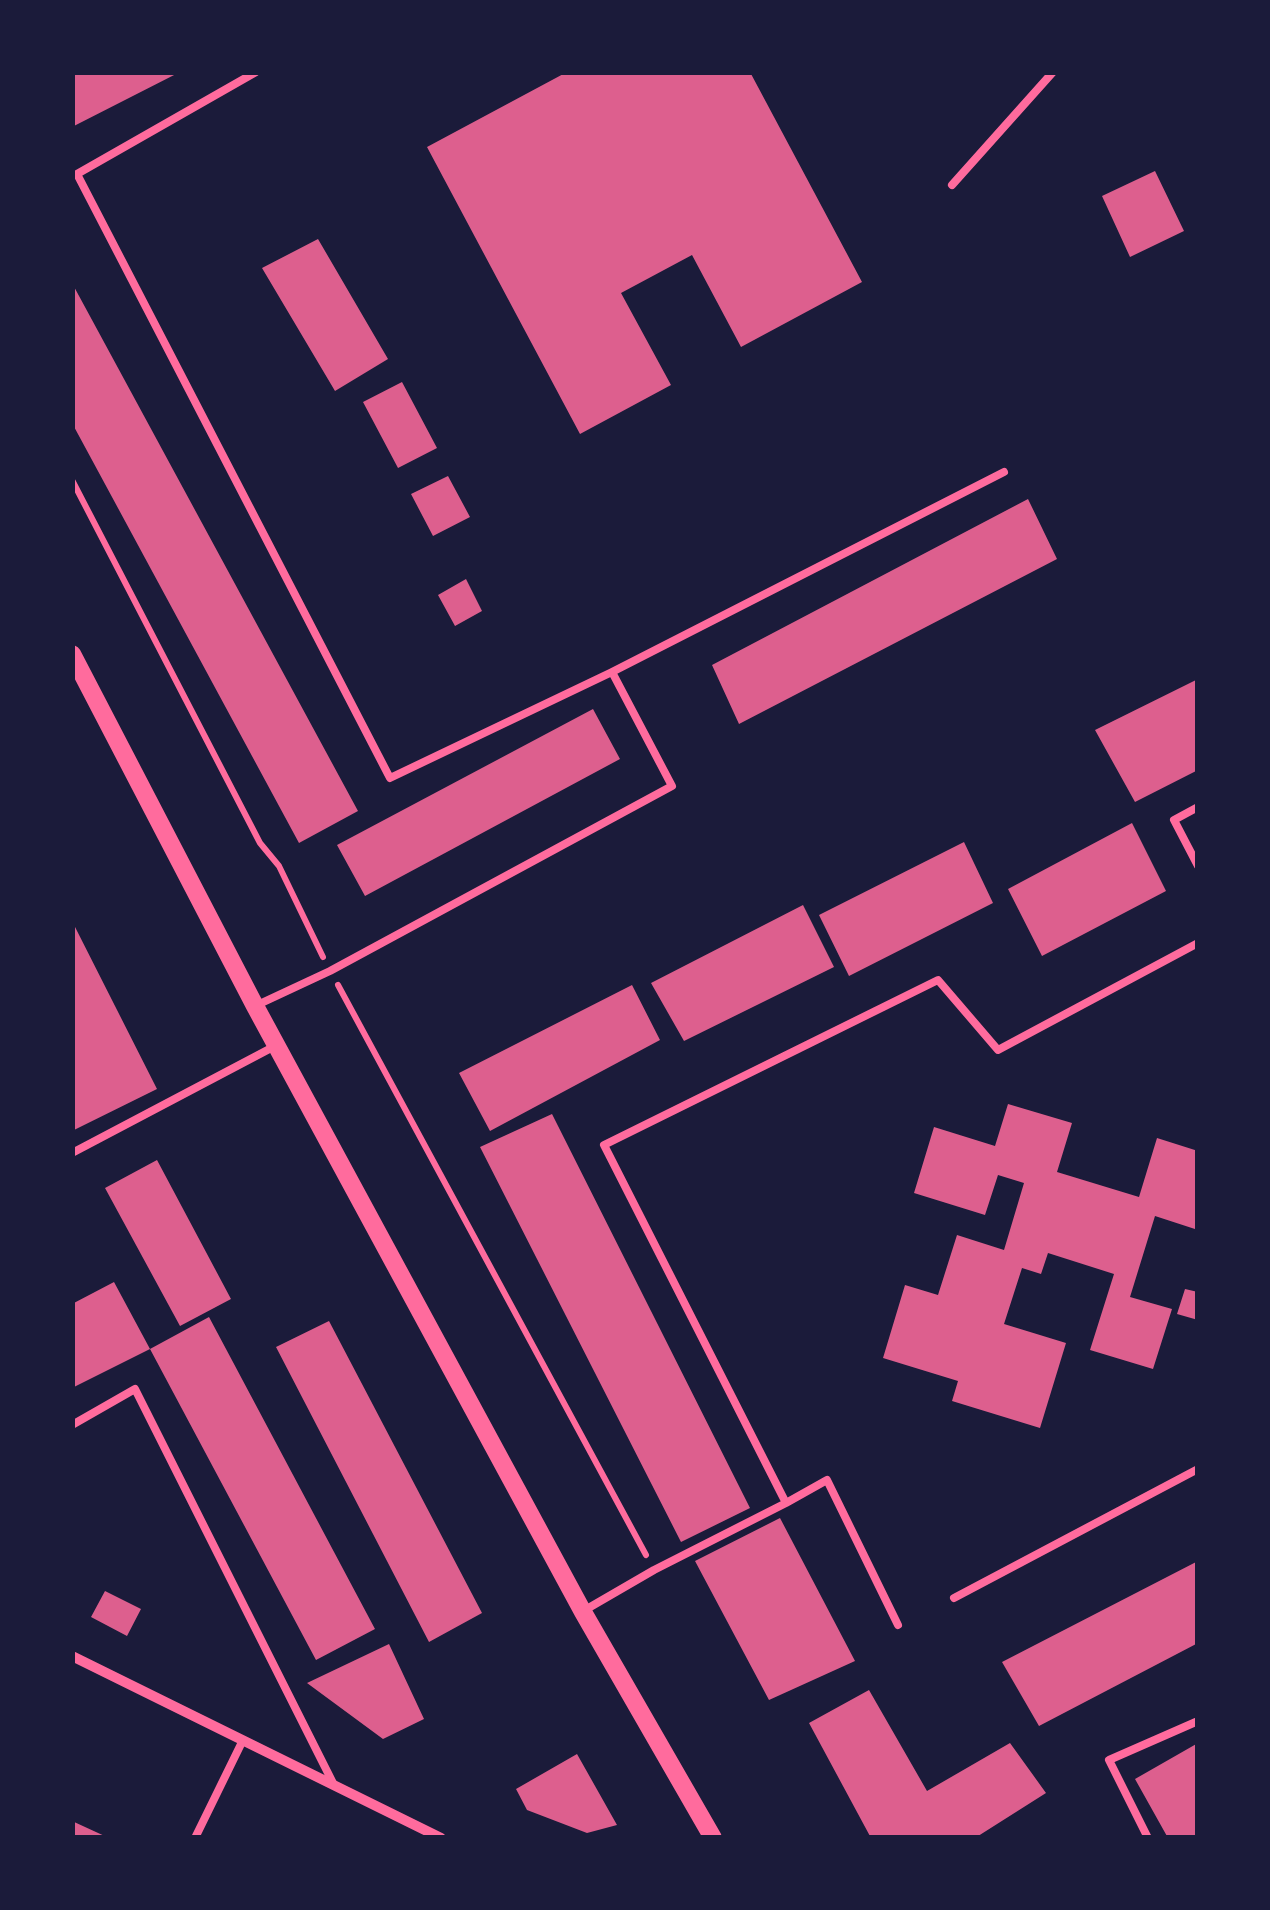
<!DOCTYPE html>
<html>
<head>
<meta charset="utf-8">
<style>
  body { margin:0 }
  #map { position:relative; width:1270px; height:1910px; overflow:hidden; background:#1b1b3a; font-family:"DejaVu Sans",sans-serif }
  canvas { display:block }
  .frame { position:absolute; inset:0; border:75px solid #1b1b3a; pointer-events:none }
</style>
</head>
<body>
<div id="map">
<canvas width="1270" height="1910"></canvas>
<div class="frame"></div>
</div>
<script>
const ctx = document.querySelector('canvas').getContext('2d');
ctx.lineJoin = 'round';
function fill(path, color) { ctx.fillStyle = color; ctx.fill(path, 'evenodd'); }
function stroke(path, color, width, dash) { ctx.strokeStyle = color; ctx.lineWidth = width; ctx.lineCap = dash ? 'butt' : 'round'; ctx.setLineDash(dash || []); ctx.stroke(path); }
const building = new Path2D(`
  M72 72H180L72 127Z
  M567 72H750L862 282 741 347 692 255 621 293 671 385 580 434 427 147Z
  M1155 171 1184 231 1130 257 1102 196Z
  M318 239 388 359 335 391 262 268Z
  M72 283 358 811 299 843 72 423Z
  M402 382 437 448 398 468 363 402Z
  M448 476 470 517 433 536 411 494Z
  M1028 499 1057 559 739 724 712 665Z
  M466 579 482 611 455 626 438 595Z
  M1198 679V770L1135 802 1095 730Z
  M593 709 620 759 365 896 337 845Z
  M1132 823 1166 891 1042 956 1008 889Z
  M964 842 993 903 849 976 819 915Z
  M803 905 834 967 684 1041 651 983Z
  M72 921 157 1089 72 1131Z
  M632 985 660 1040 490 1131 459 1073Z
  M1008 1104 1072 1123 1057 1172 1139 1197 1157 1138 1198 1151V1230L1155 1216 1130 1297 1172 1309 1153 1369 1090 1350 1114 1274 1048 1253 1041 1274 1022 1268 1004 1324 1066 1343 1040 1428 952 1401 958 1381 883 1358 905 1285 938 1295 957 1235 1004 1250 1024 1183 998 1175 985 1215 914 1193 934 1127 995 1146Z
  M552 1114 750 1508 681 1542 480 1147Z
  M157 1160 231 1299 180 1326 105 1188Z
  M114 1282 150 1349 72 1388V1304Z
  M1185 1289 1198 1292V1320L1177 1314Z
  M209 1317 375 1629 316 1660 150 1349Z
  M329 1321 482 1613 429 1642 276 1347Z
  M780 1518 855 1661 769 1700 695 1561Z
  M1198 1561V1643L1039 1726 1002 1662Z
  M105 1591 141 1609 127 1636 91 1617Z
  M389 1644 424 1719 383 1739 307 1683Z
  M869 1690 927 1791 1010 1743 1046 1793 975 1838H871L809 1723Z
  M1198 1743V1838H1168L1135 1779Z
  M577 1754 617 1825 587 1833 527 1810 516 1789Z
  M72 1821 109 1838H72Z`);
const path = new Path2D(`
  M72 480 260 843 279 866 323 957
  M338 985 646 1555`);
const service = new Path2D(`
  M256 72 77 174 390 778 612 672
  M952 185 1053 72
  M1198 807 1174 820 1198 866
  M255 1006 330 971 672 786 612 672 1004 472
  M72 1153 277 1045
  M72 1425 135 1389 334 1785
  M786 1503 827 1480 898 1625
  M954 1598 1198 1469
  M585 1610 654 1570 786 1503 604 1145 938 980 998 1050 1198 943
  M195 1838 243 1740
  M1148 1838 1109 1760 1198 1721`);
const minor = new Path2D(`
  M72 1656 441 1838`);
const tertiary = new Path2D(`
  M72 654 255 1006 583 1612 713 1838`);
fill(building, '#dd5f8e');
stroke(path, '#ff6b9d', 6);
stroke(service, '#ff6b9d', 8);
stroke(minor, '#ff6b9d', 10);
stroke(tertiary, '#ff6b9d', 18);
</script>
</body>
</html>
